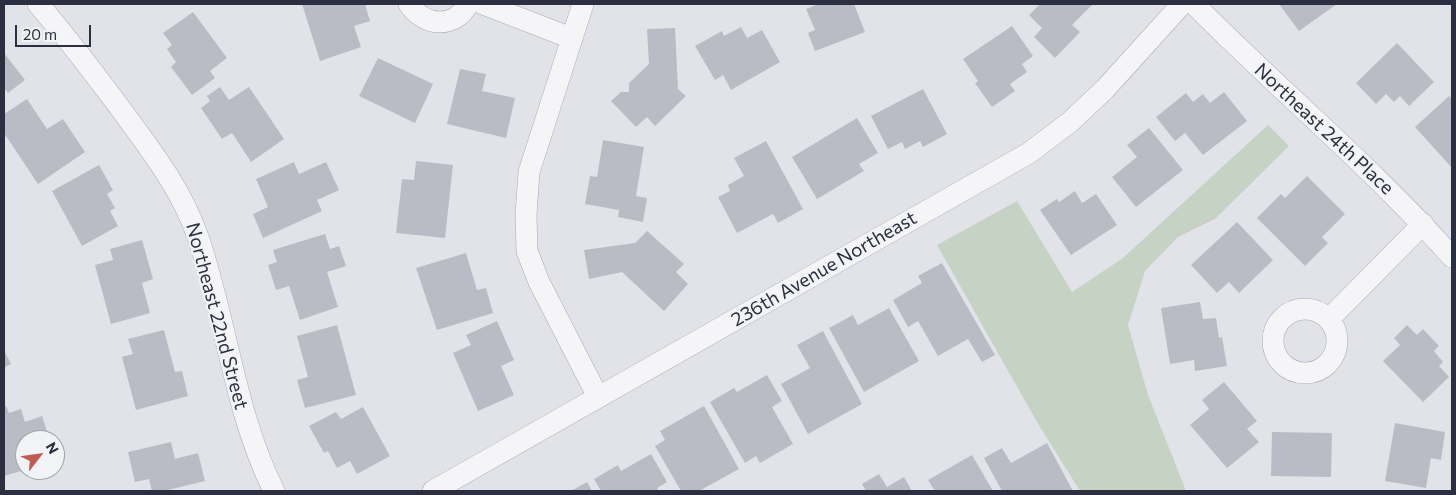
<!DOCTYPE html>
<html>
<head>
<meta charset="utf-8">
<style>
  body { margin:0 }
  #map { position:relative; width:1456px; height:495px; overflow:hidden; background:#e2e3e9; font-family:Commissioner,sans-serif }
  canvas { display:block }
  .frame { position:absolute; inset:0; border:5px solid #2c2f3f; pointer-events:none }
  .north { position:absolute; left:15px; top:430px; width:50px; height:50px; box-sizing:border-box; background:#f2f3f7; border:1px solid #a3a5ad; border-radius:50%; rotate:60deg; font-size:14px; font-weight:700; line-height:20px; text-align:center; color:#2c2f3f }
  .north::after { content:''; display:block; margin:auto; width:18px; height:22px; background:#c15c54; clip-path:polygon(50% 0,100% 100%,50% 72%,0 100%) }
  .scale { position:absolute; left:15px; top:25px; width:76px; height:22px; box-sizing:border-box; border:2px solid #2c2f3f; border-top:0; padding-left:6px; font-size:15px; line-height:18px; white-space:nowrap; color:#2c2f3f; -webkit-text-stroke:4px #f2f3f7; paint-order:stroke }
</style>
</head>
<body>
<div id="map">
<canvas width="1456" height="495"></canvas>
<div class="frame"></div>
<div class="north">N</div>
<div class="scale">20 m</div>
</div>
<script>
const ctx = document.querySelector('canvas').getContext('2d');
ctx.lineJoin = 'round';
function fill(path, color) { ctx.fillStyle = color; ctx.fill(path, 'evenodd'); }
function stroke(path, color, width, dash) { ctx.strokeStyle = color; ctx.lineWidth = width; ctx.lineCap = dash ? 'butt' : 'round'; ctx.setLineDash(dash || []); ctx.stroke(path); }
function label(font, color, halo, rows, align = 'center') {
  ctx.font = font + ' Commissioner,sans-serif'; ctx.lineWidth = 4.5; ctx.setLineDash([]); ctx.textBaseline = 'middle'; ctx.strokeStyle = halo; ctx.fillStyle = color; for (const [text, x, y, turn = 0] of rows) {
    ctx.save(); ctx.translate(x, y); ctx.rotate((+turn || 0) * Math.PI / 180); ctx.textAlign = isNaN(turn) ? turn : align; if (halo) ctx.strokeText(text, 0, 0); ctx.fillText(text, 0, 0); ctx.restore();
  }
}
const green = new Path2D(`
  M1268 125 1289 146 1215 219 1178 237 1145 271 1128 325 1148 395 1186 491H1080L1037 422 937 245 1017 201 1072 292 1123 258Z`);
const building = new Path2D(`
  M302 4H365L370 21 354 26 361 47 320 61Z
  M815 4H854L865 32 815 51 808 33 815 30 806 9 816 5Z
  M1040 4H1093L1072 25 1080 32 1055 58 1034 37 1042 28 1029 15Z
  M1279 4H1337L1299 31Z
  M193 12 227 58 210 71 215 78 192 95 171 67 176 62 167 49 172 45 163 33Z
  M1012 26 1033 56 1022 64 1027 72 1010 84 1015 91 992 107 975 83 978 81 963 59Z
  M741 27 747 38 762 30 780 62 731 90 723 75 715 80 695 46 722 31 724 36Z
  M675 28 678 89 686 96 655 126 647 117 636 127 611 101 621 92H629V83L649 64 647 29Z
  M1397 43 1434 82 1409 106 1400 96 1394 102 1386 94 1376 104 1356 83Z
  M4 53 25 80 8 93 4 88Z
  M378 58 433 84 415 123 359 96Z
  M460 69 486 74 482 91 515 98 506 138 447 124Z
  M220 87 229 100 249 87 284 139 251 162 232 133 222 139 201 108 210 101 207 96Z
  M923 89 947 134 923 147 920 141 905 149 902 142 888 149 871 116Z
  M1224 92 1247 121 1203 155 1185 133 1175 141 1156 117 1186 93 1193 102 1203 94 1210 103Z
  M1449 96 1452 99V168L1415 127Z
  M27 99 47 129 63 119 85 152 38 184 4 133V114Z
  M857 118 878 153 859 164 864 171 817 199 792 157Z
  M1149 128 1183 170 1136 207 1112 177 1137 157 1127 145Z
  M603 140 644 147 636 196 647 198 643 222 618 217 619 210 585 204 590 176 597 177Z
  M766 141 803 209 778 223 773 214 737 233 718 197 730 191 728 185 744 176 734 158Z
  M416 161 453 165 445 238 396 233 402 179 414 180Z
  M294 162 299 174 326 162 339 190 317 200 322 211 263 238 253 214 268 207 256 179Z
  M99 165 113 190 107 194 115 208 110 211 118 226 82 246 52 191Z
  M1307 176 1345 214 1322 237 1328 243 1305 266 1257 218 1281 194 1285 198Z
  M1075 191 1082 203 1096 194 1117 225 1071 255 1040 210 1057 199 1059 202Z
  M1237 222 1273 260 1239 293 1229 282 1217 293 1191 265Z
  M647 231 684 264 676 272 688 284 664 311 622 272 589 279 584 250 635 243Z
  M325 234 330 249 339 246 346 266 327 272 338 307 300 320 289 286 276 290 268 265 277 262 273 250Z
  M142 240 153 279 142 283 150 313 111 324 95 265 113 260 110 249Z
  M466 253 477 290 486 288 493 313 437 330 416 268Z
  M942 263 995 355 982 362 968 339 938 356 918 321 908 327 893 300 922 283 918 276Z
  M1200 302 1203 319 1216 318 1219 338 1222 337 1227 366 1195 371 1194 360 1170 364 1161 308Z
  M889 308 919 361 864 392 829 328 853 315 858 325Z
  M497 321 514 360 501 366 514 395 478 411 453 353 471 345 466 335Z
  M337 325 356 395 305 408 297 380 308 377 297 336Z
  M1407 325 1417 335 1423 329 1439 346 1434 351 1443 362 1439 366 1449 377 1423 402 1383 361 1400 345 1394 338Z
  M164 330 175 372 182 371 188 396 136 410 122 357 133 354 128 339Z
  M823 331 862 404 808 434 781 384 810 368 797 345Z
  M4 350 11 364 4 368Z
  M767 375 782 401 772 407 793 444 760 463 756 456 745 463 710 402 734 388 737 392Z
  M1224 382 1257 421 1247 429 1259 442 1227 468 1190 425 1209 409 1202 400Z
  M6 406 9 413 21 409 25 422 42 416 47 431 32 435 33 440H25V470L4 476V407Z
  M704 406 739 469 699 491H681L655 446 665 440 660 431Z
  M363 407 390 456 357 474 350 461 337 468 328 451 324 453 309 426 336 412 341 419Z
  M1395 423 1445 432 1441 460 1431 458 1426 488 1385 481Z
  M1272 432 1332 433 1331 477 1271 476Z
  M171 442 175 459 198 453 205 481 164 491H152L149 479 135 482 128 452Z
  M1047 443 1073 491H1002L984 458 1002 448 1011 463Z
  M651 454 667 482 657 488 659 491H601L594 479 618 465 621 471Z
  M972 455 993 491H935L928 480Z
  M879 474 887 487 904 477 912 491H866L862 484Z
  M587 482 592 491H571Z`);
const minor = new Path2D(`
  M38 4C67 37 93 72 120 108 150 149 181 188 198 237 227 321 234 411 274 491
  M409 4C424 26 454 30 468 4
  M483 4 571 38
  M583 4 529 172 526 215 527 251 539 282 598 397
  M1194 4C1279 90 1372 167 1452 257
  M1273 341a32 32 0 1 1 64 0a32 32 0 1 1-64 0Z
  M1329 319 1423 224
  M433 491 1029 153 1070 122 1105 89 1182 4`);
const streetNames = [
  ["Northeast 24th Place",1324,129,43],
  ["236th Avenue Northeast",824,269,-30],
  ["Northeast 22nd Street",217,316,75]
];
fill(green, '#c5d2c4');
fill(building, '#babcc5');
stroke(minor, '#a8a9b3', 22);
stroke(minor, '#f5f5f8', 21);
label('19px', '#2c2f3f', '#f2f3f7', streetNames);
</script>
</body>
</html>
